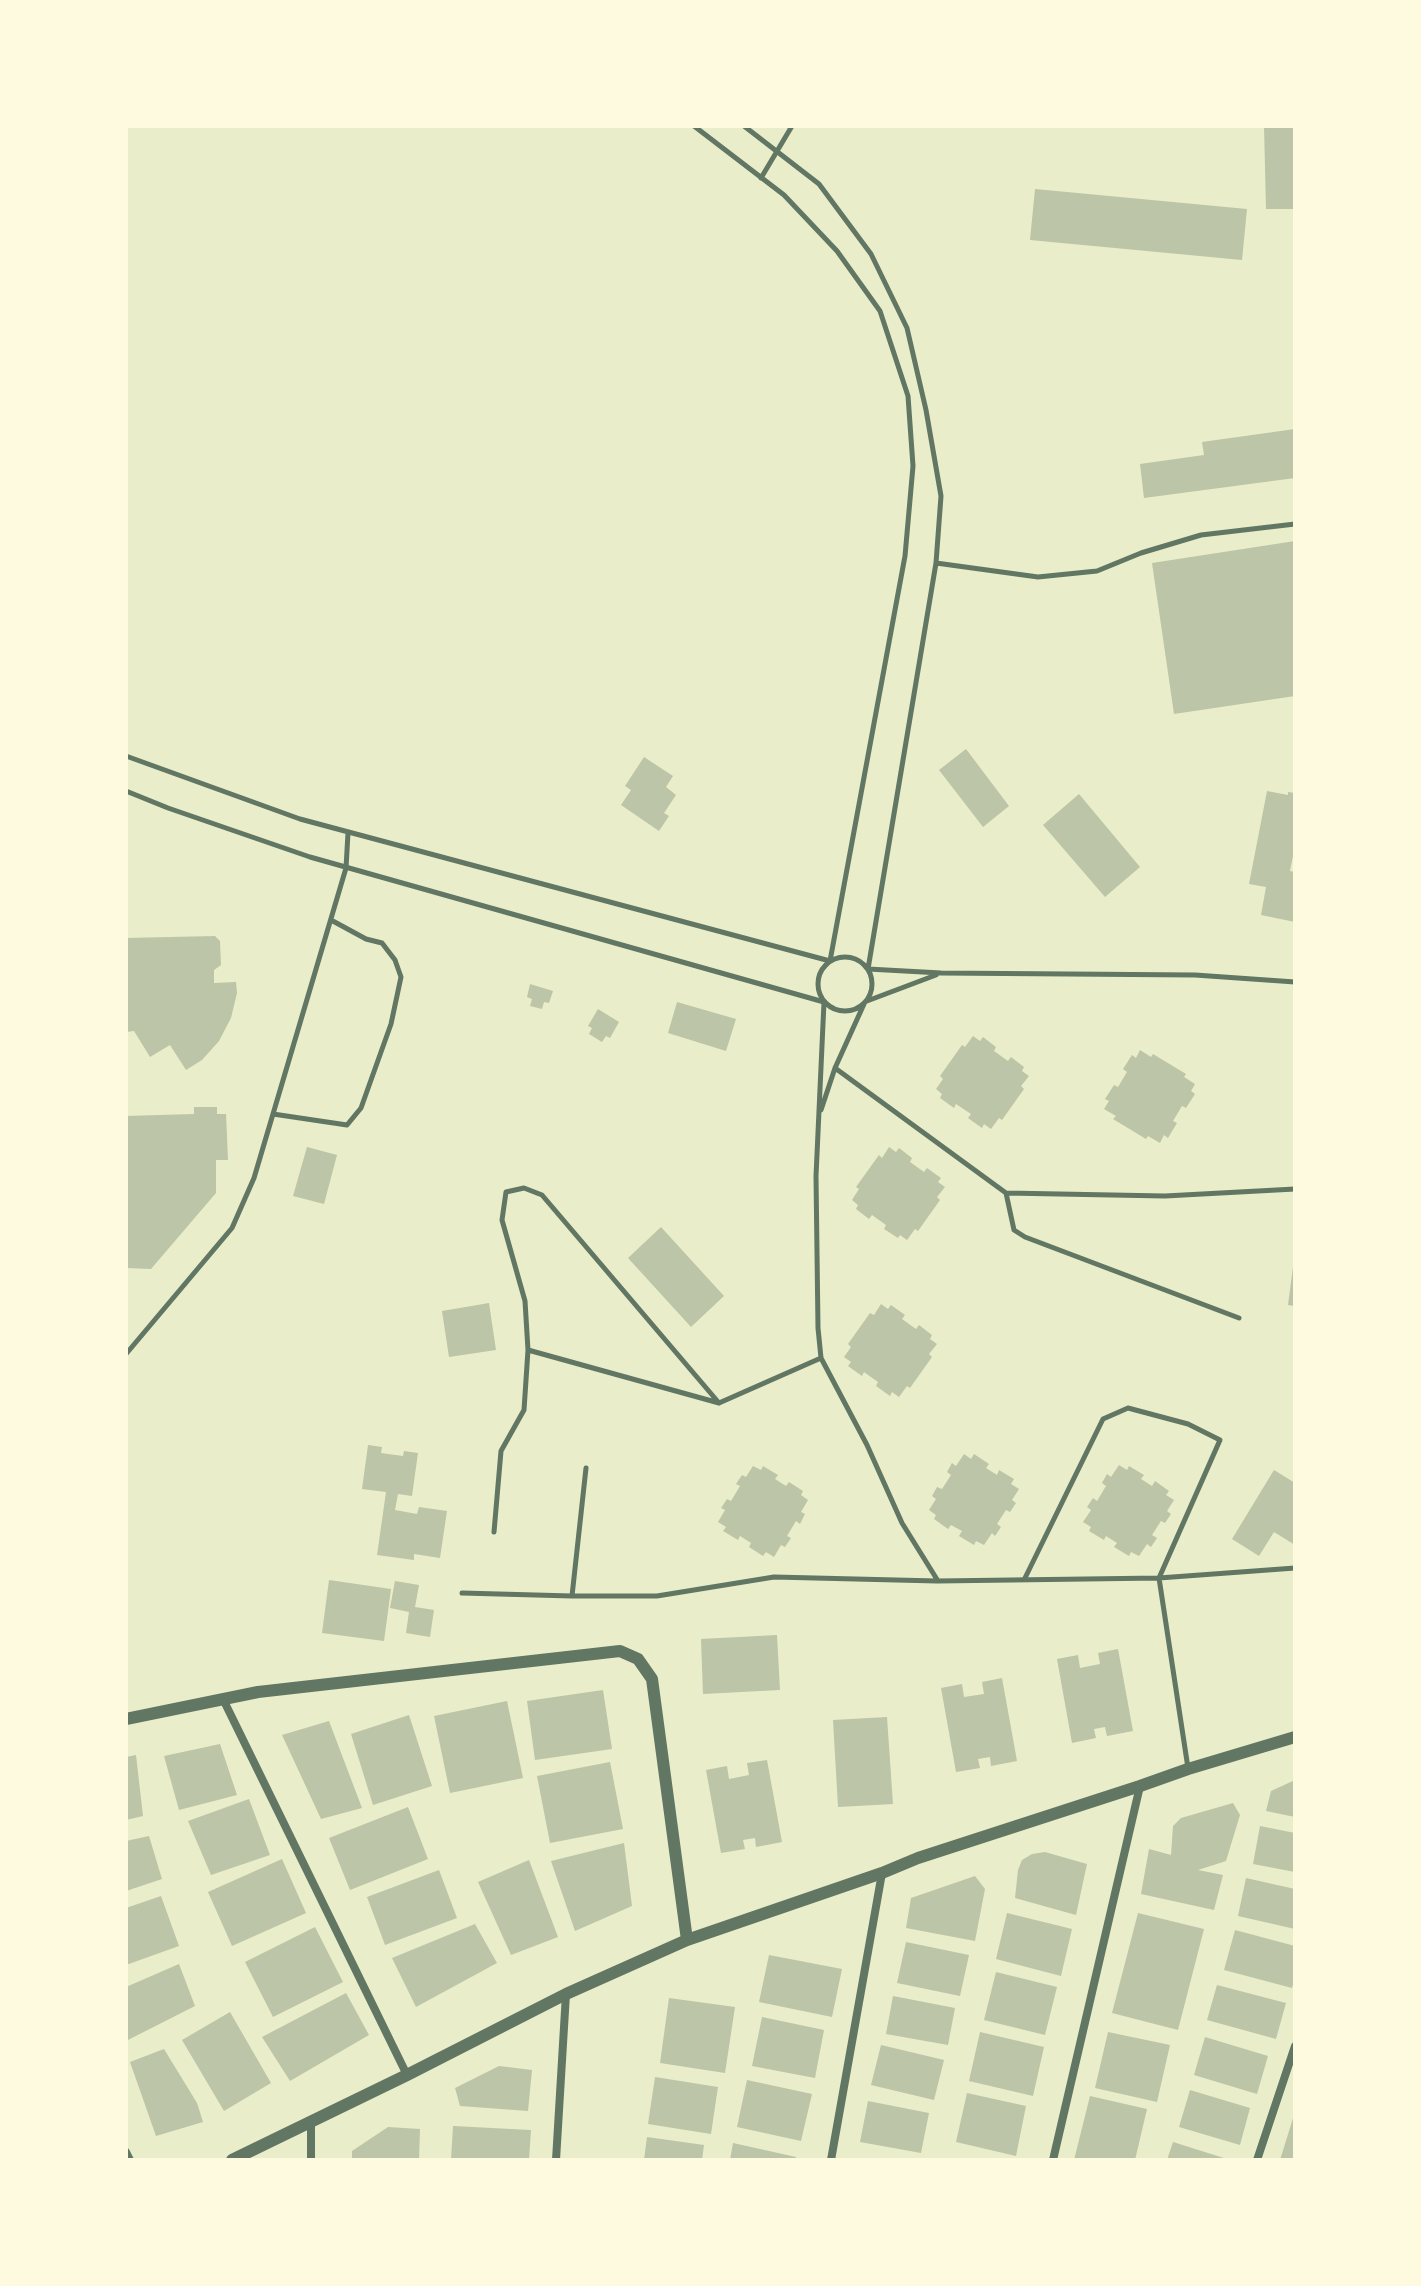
<!DOCTYPE html>
<html>
<head>
<meta charset="utf-8">
<style>
  body { margin:0 }
  #map { position:relative; width:1421px; height:2286px; overflow:hidden; background:#e9edc9; font-family:Figtree,sans-serif }
  canvas { display:block }
  .frame { position:absolute; inset:0; border:128px solid #fefae0; pointer-events:none }
</style>
</head>
<body>
<div id="map">
<canvas width="1421" height="2286"></canvas>
<div class="frame"></div>
</div>
<script>
const ctx = document.querySelector('canvas').getContext('2d');
ctx.lineJoin = 'round';
function fill(path, color) { ctx.fillStyle = color; ctx.fill(path, 'evenodd'); }
function stroke(path, color, width, dash) { ctx.strokeStyle = color; ctx.lineWidth = width; ctx.lineCap = dash ? 'butt' : 'round'; ctx.setLineDash(dash || []); ctx.stroke(path); }
const building = new Path2D(`
  M1264 126H1295V209H1266Z
  M1035 189 1247 209 1242 260 1030 240Z
  M1295 429V478L1144 498 1140 464 1204 455 1202 442Z
  M1295 541V696L1174 714 1152 563Z
  M966 749 1009 806 983 827 939 770Z
  M644 757 673 776 666 787 676 795 664 813 669 816 659 831 621 805 631 790 625 786Z
  M1267 791 1288 795V792L1295 793V846L1290 871 1295 872V922L1261 915 1266 887 1249 884Z
  M1079 794 1140 867 1105 897 1043 825Z
  M215 936 220 941 221 965 214 970V983L236 982 237 993 231 1018 219 1041 202 1060 186 1070 170 1045 150 1057 134 1031 126 1032V938Z
  M530 984 553 991 549 1003 544 1002 542 1009 530 1006 532 999 527 997Z
  M677 1002 736 1019 726 1051 668 1033Z
  M598 1009 619 1022 610 1038 606 1036 602 1042 589 1034 592 1028 588 1026Z
  M973 1036 980 1041 983 1037 996 1047 994 1051 1008 1061 1011 1057 1024 1067 1022 1071 1029 1076 1021 1086 1024 1089 1002 1120 999 1118 991 1129 984 1124 982 1128 968 1118 971 1114 956 1104 954 1108 940 1098 942 1094 936 1089 943 1079 940 1076 962 1045 965 1047Z
  M1140 1050 1151 1057 1153 1054 1186 1074 1184 1077 1195 1084 1191 1091 1195 1094 1186 1108 1182 1106 1173 1121 1177 1123 1168 1138 1164 1135 1160 1143 1148 1136 1146 1139 1113 1119 1116 1116 1104 1109 1109 1101 1105 1099 1114 1085 1118 1087 1127 1072 1123 1069 1132 1055 1136 1058Z
  M194 1107H217V1114H226L228 1160H216V1193L151 1269 126 1268V1116L194 1114Z
  M307 1147 337 1155 324 1204 293 1196Z
  M889 1147 896 1152 899 1148 912 1158 910 1162 924 1172 927 1168 941 1178 938 1182 945 1187 937 1197 940 1200 918 1231 915 1229 907 1240 900 1235 898 1238 884 1229 886 1225 872 1215 869 1219 856 1209 858 1205 852 1200 859 1189 856 1187 879 1155 882 1158Z
  M661 1227 724 1296 691 1327 628 1258Z
  M1293 1267 1295 1268V1306L1288 1305Z
  M489 1303 496 1350 449 1357 442 1311Z
  M881 1304 888 1309 891 1305 905 1315 902 1319 916 1329 919 1325 932 1335 930 1339 937 1344 929 1354 932 1357 910 1388 907 1386 899 1397 892 1392 890 1396 876 1386 878 1382 864 1372 862 1376 848 1366 851 1362 844 1357 851 1347 848 1344 870 1313 874 1315Z
  M368 1445 382 1447 381 1453 403 1456 404 1451 418 1453 412 1496 398 1494 395 1510 417 1514 419 1507 447 1511 440 1558 414 1554V1560L377 1555 386 1492 362 1489Z
  M964 1454 971 1459 974 1454 989 1464 986 1468 997 1475 999 1470 1014 1479 1011 1484 1019 1489 1012 1500 1016 1503 1010 1512 1006 1510 997 1524 1001 1527 995 1536 992 1533 984 1545 976 1541 974 1545 959 1536 962 1531 951 1525 948 1529 934 1519 936 1515 929 1510 936 1499 932 1496 937 1487 942 1489 951 1475 947 1472 952 1463 956 1466Z
  M1119 1465 1127 1470 1129 1466 1144 1475 1141 1479 1152 1486 1155 1481 1169 1491 1166 1495 1174 1500 1167 1511 1171 1514 1165 1523 1161 1521 1152 1535 1157 1538 1151 1547 1147 1544 1139 1556 1131 1552 1129 1556 1114 1547 1117 1543 1106 1536 1104 1540 1089 1531 1091 1527 1083 1522 1091 1510 1087 1507 1093 1498 1097 1501 1106 1486 1102 1483 1107 1474 1111 1477Z
  M753 1466 761 1470 763 1466 778 1475 775 1479 786 1486 789 1482 803 1491 801 1495 808 1500 801 1512 805 1514 800 1524 796 1521 787 1536 791 1538 785 1547 781 1545 774 1557 766 1552 763 1556 749 1547 751 1543 740 1536 738 1540 723 1531 726 1527 718 1522 725 1510 721 1508 727 1499 731 1501 740 1486 736 1484 742 1475 746 1477Z
  M1274 1470 1295 1483V1497L1293 1500 1295 1501V1545L1274 1532 1259 1556 1232 1539Z
  M329 1580 391 1589 384 1641 322 1633Z
  M395 1581 419 1585 415 1607 434 1610 430 1637 406 1633 409 1612 390 1608Z
  M777 1635 780 1690 703 1694 701 1639Z
  M1118 1649 1133 1731 1107 1736 1105 1727 1094 1729 1096 1738 1072 1743 1057 1659 1078 1655 1080 1668 1100 1664 1098 1653Z
  M1002 1678 1017 1761 991 1766 990 1757 978 1759 980 1768 956 1772 941 1688 962 1684 964 1697 984 1694 982 1682Z
  M603 1690 612 1749 535 1760 527 1701Z
  M507 1701 523 1778 450 1793 434 1716Z
  M409 1715 432 1786 373 1805 351 1734Z
  M887 1717 893 1804 838 1807 833 1720Z
  M329 1721 362 1808 321 1819 282 1735Z
  M220 1744 237 1795 179 1810 164 1756Z
  M136 1755 143 1816 126 1820V1757Z
  M767 1760 782 1842 756 1847 755 1838 743 1840 745 1849 721 1853 706 1770 727 1766 729 1779 749 1775 747 1763Z
  M610 1762 623 1829 550 1843 537 1776Z
  M1295 1780V1817L1266 1811 1271 1791Z
  M249 1799 270 1855 211 1875 188 1821Z
  M1233 1803 1240 1815 1226 1861 1198 1870 1223 1875 1214 1910 1141 1894 1149 1849 1171 1855 1173 1826 1181 1818Z
  M408 1807 428 1859 350 1890 329 1838Z
  M1260 1826 1295 1833V1872L1253 1864Z
  M149 1836 162 1879 126 1891V1841Z
  M624 1843 632 1906 575 1931 551 1861Z
  M1045 1852 1087 1864 1076 1915 1015 1898 1018 1870 1022 1860 1032 1854Z
  M282 1859 306 1913 232 1946 208 1892Z
  M529 1860 558 1937 511 1955 478 1882Z
  M439 1870 457 1918 385 1945 367 1897Z
  M975 1876 985 1889 975 1941 906 1928 911 1898Z
  M1246 1878 1295 1889V1929L1238 1916Z
  M161 1896 179 1946 126 1965V1908Z
  M1007 1913 1072 1929 1061 1976 996 1959Z
  M1138 1913 1204 1929 1178 2030 1112 2013Z
  M475 1924 497 1963 416 2007 392 1958Z
  M315 1927 343 1982 273 2017 245 1962Z
  M1235 1930 1295 1946V1977L1292 1988 1224 1970Z
  M906 1942 969 1955 960 1996 897 1983Z
  M769 1955 842 1969 832 2017 759 2002Z
  M179 1964 195 2006 126 2041V1987Z
  M996 1972 1057 1987 1045 2035 984 2020Z
  M1217 1985 1286 2003 1276 2039 1207 2020Z
  M346 1993 369 2035 290 2081 262 2037Z
  M893 1996 955 2008 948 2045 886 2034Z
  M669 1998 735 2007 725 2073 660 2063Z
  M230 2012 271 2083 224 2111 182 2040Z
  M762 2017 824 2030 815 2078 752 2066Z
  M980 2032 1044 2047 1033 2096 969 2081Z
  M1108 2032 1170 2045 1157 2102 1095 2088Z
  M1205 2037 1268 2056 1257 2094 1194 2075Z
  M881 2045 944 2060 934 2100 871 2085Z
  M164 2049 197 2103 203 2122 156 2136 130 2062Z
  M499 2066 532 2070 528 2111 460 2106 455 2088Z
  M655 2077 718 2087 711 2134 648 2124Z
  M747 2080 812 2094 801 2141 737 2127Z
  M1190 2090 1250 2108 1240 2145 1179 2127Z
  M967 2093 1026 2106 1016 2156 956 2142Z
  M1090 2096 1147 2109 1135 2160H1074Z
  M868 2101 929 2113 921 2153 860 2142Z
  M1294 2115 1295 2160H1280Z
  M453 2126 531 2130 529 2160H451Z
  M388 2127 420 2129 419 2160H352V2151Z
  M647 2137 704 2145 702 2160H644Z
  M1173 2142 1227 2159V2160H1167Z
  M733 2143 796 2157V2160H730Z`);
const service = new Path2D(`
  M744 126 819 184 871 254 907 328 926 410 941 496 936 563 868 969 941 973 1195 975 1295 982
  M761 178 792 126
  M936 563 1038 577 1097 571 1141 553 1201 535 1295 524
  M126 756 300 819 830 961 905 556 913 466 908 396 880 311 837 251 784 195 694 126
  M126 791 168 808 310 857 824 1002 816 1176 818 1328 821 1358 867 1445 902 1523 938 1581 1159 1578 1295 1568
  M818 984a27 27 0 1 1 54 0a27 27 0 1 1-54 0Z
  M867 1001 936 975
  M835 1068 1006 1193 1165 1196 1295 1189
  M821 1110 835 1068 864 1004
  M273 1114 347 1125 361 1108 391 1024 401 977 395 960 382 943 366 939 331 920
  M1006 1193 1014 1230 1025 1237 1239 1318
  M528 1350 719 1403 821 1358
  M126 1354 232 1228 254 1178 346 868 348 833
  M586 1468 572 1596H657L774 1577 937 1581
  M494 1532 501 1451 524 1410 528 1350 525 1301 502 1220 506 1192 524 1188 542 1195 719 1403
  M1025 1578 1103 1419 1128 1408 1188 1424 1220 1440 1159 1578 1188 1768
  M462 1593 572 1596`);
const minor = new Path2D(`
  M223 1699 407 2075
  M311 2123V2160
  M126 2152 130 2160
  M556 2160 566 1994
  M831 2160 882 1873
  M1053 2160 1140 1786
  M1257 2160 1295 2046`);
const tertiary = new Path2D(`
  M126 1719 258 1692 620 1651 638 1659 652 1679 687 1940
  M232 2160 407 2075 566 1994 687 1940 882 1873 918 1858 1140 1786 1188 1769 1295 1737`);
fill(building, '#bcc5a7');
stroke(service, '#617663', 5);
stroke(minor, '#617663', 8);
stroke(tertiary, '#617663', 12);
</script>
</body>
</html>
